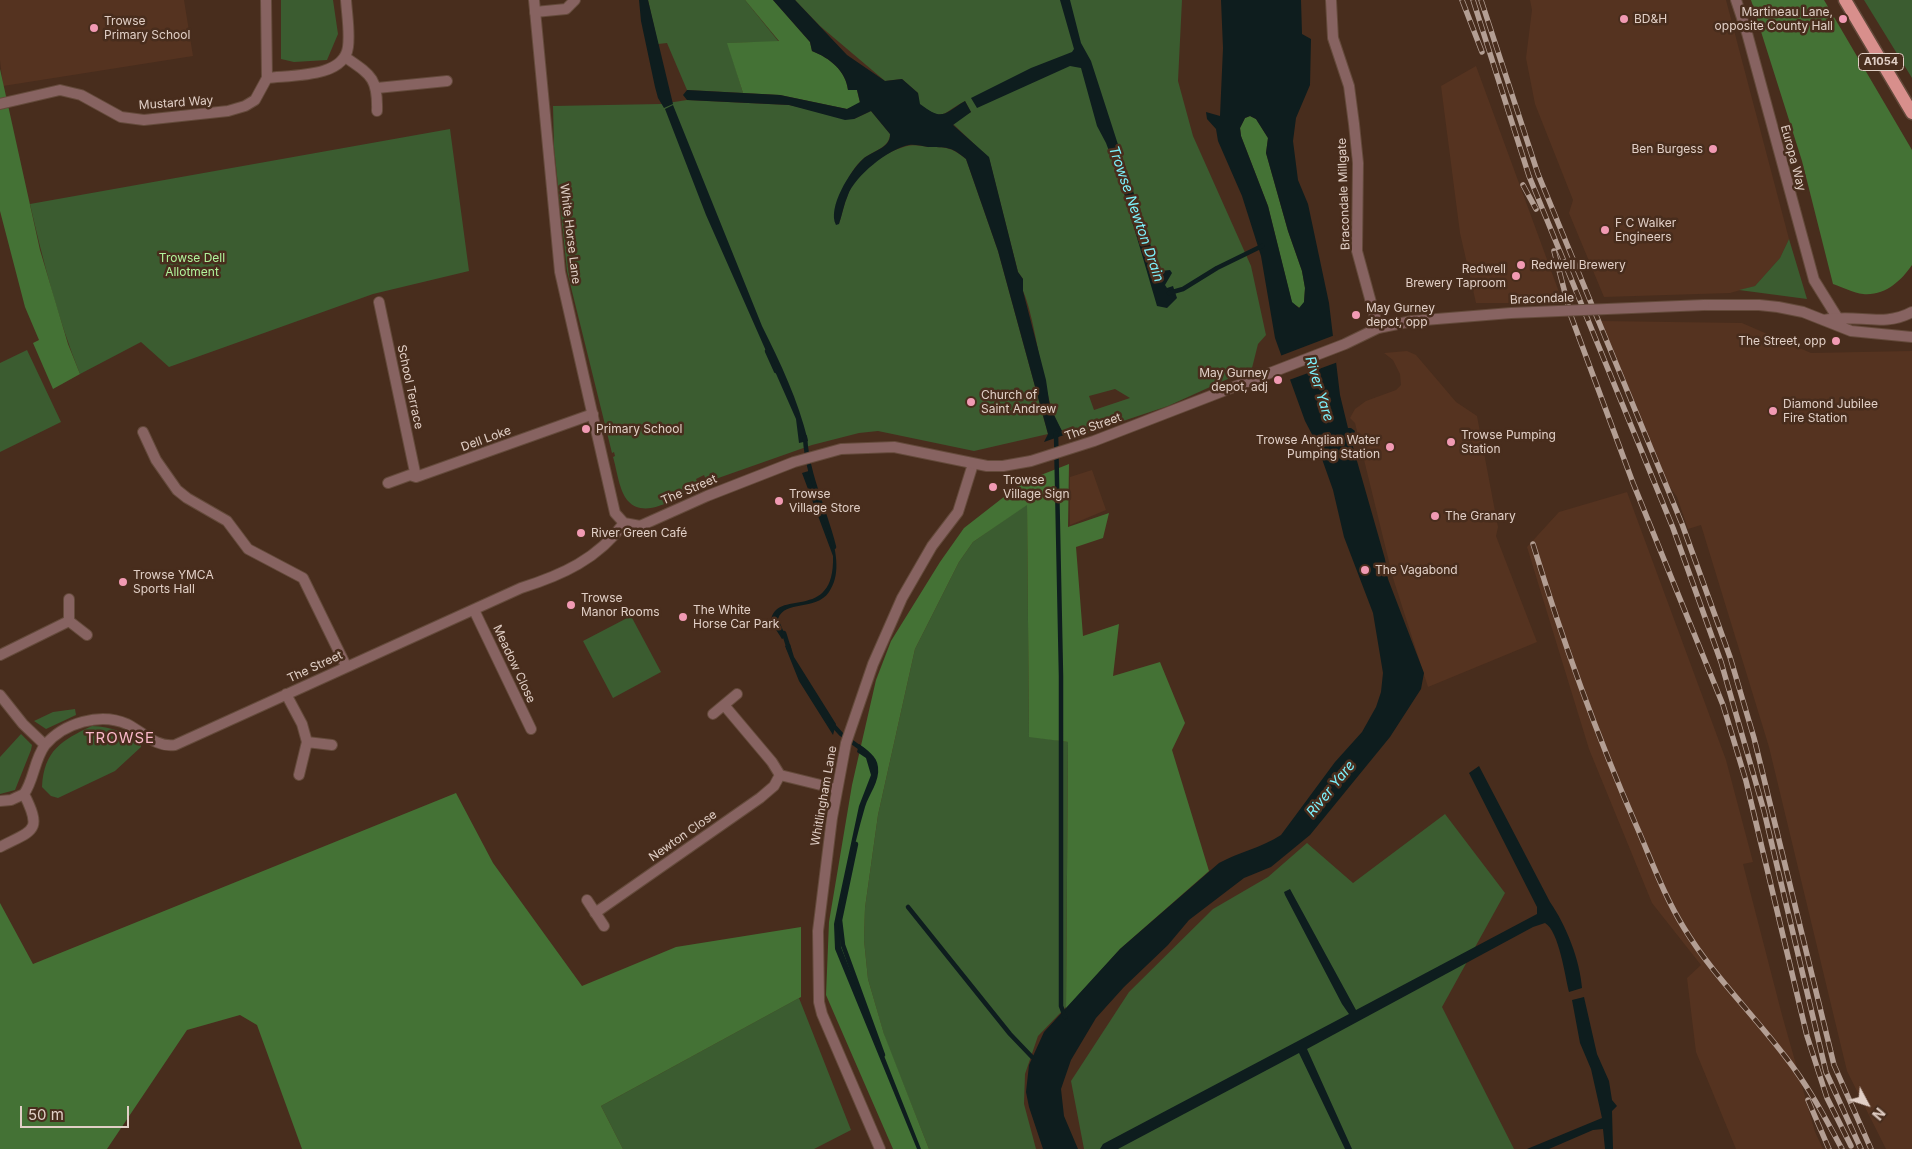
<!DOCTYPE html>
<html>
<head>
<meta charset="utf-8">
<style>
  body { margin:0 }
  #map { position:relative; width:1912px; height:1149px; overflow:hidden; background:#482d1d; font-family:Inter,sans-serif }
  canvas { display:block }
  .north { position:absolute; left:1842px; top:1079px; width:50px; height:50px; -webkit-text-stroke:4px #482d1d; paint-order:stroke; rotate:130deg; font-size:14px; font-weight:700; line-height:20px; text-align:center; color:#e1cfc6 }
  .north::after { content:''; display:block; margin:auto; width:18px; height:22px; background:#e1cfc6; clip-path:polygon(50% 0,100% 100%,50% 72%,0 100%) }
  .scale { position:absolute; left:20px; top:1106px; width:109px; height:22px; box-sizing:border-box; border:2px solid #e1cfc6; border-top:0; padding-left:6px; font-size:15px; line-height:18px; white-space:nowrap; color:#e1cfc6; -webkit-text-stroke:4px #482d1d; paint-order:stroke }
</style>
</head>
<body>
<div id="map">
<canvas width="1912" height="1149"></canvas>
<div class="north">N</div>
<div class="scale">50 m</div>
</div>
<script>
const ctx = document.querySelector('canvas').getContext('2d');
ctx.lineJoin = 'round';
function fill(path, color) { ctx.fillStyle = color; ctx.fill(path, 'evenodd'); }
function stroke(path, color, width, dash) { ctx.strokeStyle = color; ctx.lineWidth = width; ctx.lineCap = dash ? 'butt' : 'round'; ctx.setLineDash(dash || []); ctx.stroke(path); }
function label(font, color, halo, rows, align = 'center') {
  ctx.font = font + ' Inter,sans-serif'; ctx.lineWidth = 5; ctx.setLineDash([]); ctx.textBaseline = 'middle'; ctx.strokeStyle = halo; ctx.fillStyle = color; for (const [text, x, y, turn = 0] of rows) {
    ctx.save(); ctx.translate(x, y); ctx.rotate((+turn || 0) * Math.PI / 180); ctx.textAlign = isNaN(turn) ? turn : align; if (halo) ctx.strokeText(text, 0, 0); ctx.fillText(text, 0, 0); ctx.restore();
  }
}
const built = new Path2D(`
  M0 0H184L193 56 3 86 0 60Z
  M1530 0H1726L1789 239 1780 258 1755 286 1730 293 1604 297 1569 213 1573 200 1535 104 1526 58 1532 10Z
  M1476 66 1563 303H1476L1460 233 1441 86Z
  M1600 321 1742 323 1811 353 1912 351V1149H1886L1847 1071 1769 747 1701 525 1688 529 1677 497 1659 471Z
  M1407 351 1416 355 1456 402 1477 416 1498 527 1496 536 1537 642 1428 687 1393 578 1355 423 1350 418 1355 409 1366 401 1396 390 1401 385 1400 374 1393 360 1384 353Z
  M1092 470 1106 510 1070 525V477Z
  M1627 492 1726 760 1753 862 1743 864 1782 1015 1815 1132 1823 1149H1736L1696 1052 1687 978 1701 965 1652 903 1589 749 1527 547 1559 512Z`);
const green = new Path2D(`
  M281 0H333L338 34 327 60 294 62 281 59Z
  M648 0H745L779 42 728 43 743 93 687 90 667 43 658 44Z
  M795 0H1182L1178 81 1193 136 1251 266 1266 335 1258 344 1252 368 1168 406 1069 439C1043 417 1039 327 1023 291V279L1018 272 989 158 952 123 971 112 965 101C941 113 945 123 919 104L918 93 902 79 885 81 820 26ZM1115 389 1130 398 1094 410 1089 396Z
  M1864 0H1912V78Z
  M687 100 789 105 854 119 871 111 890 134C890 148 872 151 863 159 842 178 843 199 839 224 842 214 844 204 848 194 857 173 885 151 907 146 915 144 923 147 931 147 947 147 952 148 966 159L998 251 1048 434 974 451 878 431 859 433 812 445 707 482 704 475 696 479 699 486C681 495 646 521 628 501 619 491 617 470 613 457L615 456 614 452 612 453 567 271 554 147 553 106 661 104Z
  M450 129 469 271 373 294 169 367 141 342 80 374C58 319 43 261 30 204Z
  M1789 239 1807 299 1739 290 1755 286 1780 258Z
  M27 350 61 422 0 452V363Z
  M1027 504 1029 736 1068 742 1066 1007 1038 1036 1025 1074 1024 1104 1036 1149H929L885 1038 868 979 864 940 865 908 878 815 915 649 959 562 973 542Z
  M631 616 661 672 613 698 583 641Z
  M75 709 76 715 46 729 34 721 53 712Z
  M92 726C112 727 125 732 141 743V747L115 771 58 798 51 796 42 787C44 750 62 740 92 726Z
  M21 734 32 745 31 750 15 790 0 794V757Z
  M1445 814 1505 893 1442 1007 1514 1149H1084L1071 1081 1129 992 1213 909 1268 877 1307 843 1353 883Z
  M799 998 851 1130 814 1149H623L601 1106Z`);
const forest = new Path2D(`
  M745 0H773L810 42 812 51C830 58 846 71 848 90H857L860 103 847 109 780 95 743 93 727 43 779 41Z
  M1751 0H1824L1912 150V265C1901 281 1885 296 1863 294 1854 293 1842 287 1833 284L1802 161Z
  M0 69 40 250 68 344 80 374 53 389 33 343 39 340 25 307 0 211Z
  M1250 116 1256 119 1268 138 1266 153 1288 231 1302 271 1305 288 1304 303 1300 308 1292 303 1268 206 1241 136 1240 128 1245 118Z
  M1069 464 1068 527 1109 513 1103 538 1076 547 1083 636 1119 624 1113 676 1160 662 1185 723 1172 750 1209 871 1120 949 1066 1009 1068 742 1029 737 1027 505 973 542 959 562 915 649 878 815 865 908 864 940 868 979 884 1034 929 1149H893L826 995 829 922 852 785 876 680 891 641 940 562 964 528 1023 482Z
  M456 793 493 863 582 986 676 947 801 927V997L601 1106 623 1149H302L257 1025 240 1015 187 1030 107 1149H0V903L33 964Z`);
const water = new Path2D(`
  M639 0H648L673 104 664 108 658 98 655 87 641 21Z
  M773 0H795L847 55 885 81 902 79 918 93 920 104C943 121 942 115 965 101L971 112 953 125 989 157 1018 272 1023 279V291L1046 380 1050 407 1064 435 1044 442 1048 434 998 251 966 159C949 145 947 148 928 147 922 146 914 144 909 145 888 149 855 176 848 195 844 204 842 215 839 224L836 225C827 208 850 171 863 159 872 151 891 148 890 134L871 111 854 119 845 120 789 105 687 100 683 95 687 90 780 95 847 109 860 102 857 90H848C846 71 830 58 812 51L810 42Z
  M1060 0H1070L1081 43 1091 61 1157 265 1161 271 1170 270 1172 273 1165 285 1167 288 1173 286 1177 298 1167 308 1157 306 1121 183 1106 143 1097 126 1081 68 1070 66 977 108 971 98 1031 68 1072 52 1074 49Z
  M1221 0H1301L1302 34 1311 39 1310 85 1296 118 1293 141 1298 180 1308 204 1329 303 1340 395 1348 428H1351L1355 431 1351 440 1385 559 1388 579 1424 673 1421 689 1390 737 1310 835 1271 867 1244 878 1189 920 1168 945 1124 987 1096 1018 1071 1060 1061 1089 1064 1116 1078 1149H1043L1029 1107 1026 1092 1029 1065 1044 1032 1120 949 1219 863C1239 852 1261 848 1281 835L1335 762 1362 732 1376 707 1381 692 1383 673 1373 613 1344 537 1333 490 1316 442 1305 421 1275 338 1261 256 1242 196 1218 141 1216 129 1207 119 1206 112 1220 116 1223 48ZM1250 116 1256 119 1268 138 1266 153 1288 231 1302 271 1305 288 1304 302 1299 308 1292 302 1268 206 1241 136 1240 128 1245 118Z
  M673 105 762 326C781 364 798 400 808 441L799 443 796 419 706 215 665 109Z
  M812 470C816 505 852 560 829 592 815 612 785 599 778 619L786 637 782 639 771 622C774 586 835 625 833 556L802 473Z
  M790 644 794 657 836 724 833 735 799 681 785 646Z
  M859 744C867 750 877 756 878 767 880 781 869 794 865 807 854 845 839 908 841 947L921 1149H917L835 949 834 924 840 895 859 806 871 775 866 758 857 752Z
  M1479 766 1550 902C1566 925 1580 960 1582 988L1569 992C1565 976 1559 931 1545 923L1533 927 1307 1049 1352 1149H1345L1299 1053 1118 1149H1100L1103 1144 1349 1014 1342 1004 1285 895 1284 892 1290 889 1356 1010 1537 914V907L1469 773Z
  M1584 997 1597 1054 1609 1081 1612 1100 1617 1106 1612 1111 1613 1149H1605L1603 1129 1593 1130 1549 1149H1527L1602 1118 1591 1069 1580 1043 1572 1000Z`);
const pier = new Path2D(`
  M1335 335 1338 362 1289 380 1280 356Z`);
const stream = new Path2D(`
  M1169 293 1183 289 1217 268 1262 246
  M767 351 776 371
  M1056 433 1061 676V1006L1065 1017
  M805 437C807 476 825 510 834 547
  M784 633 789 649
  M831 723 841 734 863 750
  M856 844 840 920 843 945 883 1055
  M908 907 1010 1034 1032 1057`);
const minor = new Path2D(`
  M1331 0 1333 38 1349 86 1354 124 1358 163 1357 251 1378 328
  M1736 0 1747 33 1814 280 1837 317
  M535 12 566 9 575 0
  M345 57C371 75 378 78 377 111
  M267 78C292 75 344 78 348 47 350 32 347 15 346 0
  M377 88 447 81
  M0 104 60 90 81 95 121 117 144 120 228 111 245 106 255 100 267 78 266 0
  M379 302 416 477
  M143 432 156 460 177 490 187 498 227 521 248 549 303 578 346 666
  M388 483 410 475 416 477 593 414
  M69 599V621
  M474 610 531 729
  M0 655 69 621 87 635
  M286 694 302 724 307 742 299 775
  M0 695 23 724 45 745
  M724 705 772 762 780 775 837 789
  M713 714 737 694
  M307 742 332 745
  M24 794C34 780 34 760 45 745 64 723 100 712 127 724 143 732 156 748 175 745L521 588C562 575 598 559 624 523
  M0 801 11 800 24 794
  M0 847C33 830 43 832 24 794
  M587 900 604 926
  M595 913 760 798 774 786 780 775
  M880 1149 822 1014 819 1002 818 931 832 818 846 743 873 664 902 598 932 546 958 512 973 464`);
const tertiary = new Path2D(`
  M534 0 560 272 615 513 624 523 640 526 707 496 794 462 841 449 894 447 987 466H1003L1031 461 1094 441 1345 344 1378 328 1412 321
  M1704 305H1759L1778 307 1803 312 1851 331 1912 337
  M1824 320C1856 313 1883 328 1912 312`);
const primary = new Path2D(`
  M1845 0 1912 113`);
const rail = new Path2D(`
  M1462 0 1482 52
  M1473 0 1529 176 1673 528 1721 662 1764 811 1826 1072 1861 1149
  M1481 0 1538 174 1682 524 1730 657 1754 738 1834 1065 1871 1149
  M1523 185 1536 209
  M1554 251 1571 316 1633 483 1723 705 1746 781 1807 1036 1827 1098 1851 1146
  M1533 544C1562 639 1596 733 1636 825 1651 859 1664 896 1684 928 1712 974 1751 1012 1784 1055 1807 1084 1825 1117 1842 1149
  M1808 1100 1829 1149`);
const tertiaryBridge = new Path2D(`
  M1412 321 1511 313 1704 305`);
const markers = [
  [1624,19,5,"#f19ab3"],
  [1843,19,5,"#f19ab3"],
  [94,28,5,"#f19ab3"],
  [1713,149,5,"#f19ab3"],
  [1605,230,5,"#f19ab3"],
  [1521,265,5,"#f19ab3"],
  [1516,276,5,"#f19ab3"],
  [1356,315,5,"#f19ab3"],
  [1836,341,5,"#f19ab3"],
  [1278,380,5,"#f19ab3"],
  [971,402,5,"#f19ab3"],
  [1773,411,5,"#f19ab3"],
  [586,429,5,"#f19ab3"],
  [1451,442,5,"#f19ab3"],
  [1390,447,5,"#f19ab3"],
  [993,487,5,"#f19ab3"],
  [779,501,5,"#f19ab3"],
  [1435,516,5,"#f19ab3"],
  [581,533,5,"#f19ab3"],
  [1365,570,5,"#f19ab3"],
  [123,582,5,"#f19ab3"],
  [571,605,5,"#f19ab3"],
  [683,617,5,"#f19ab3"]
];
const shields = [
  [1881,62,45]
];
const shieldNames = [
  ["A1054",1881,62]
];
const poiNames = [
  ["Martineau Lane,",1833,12,"right"],
  ["opposite County Hall",1833,26,"right"],
  ["BD&H",1634,19],
  ["Trowse",104,21],
  ["Primary School",104,35],
  ["Ben Burgess",1703,149,"right"],
  ["F C Walker",1615,223],
  ["Engineers",1615,237],
  ["Redwell Brewery",1531,265],
  ["Redwell",1506,269,"right"],
  ["Brewery Taproom",1506,283,"right"],
  ["May Gurney",1366,308],
  ["depot, opp",1366,322],
  ["The Street, opp",1826,341,"right"],
  ["May Gurney",1268,373,"right"],
  ["depot, adj",1268,387,"right"],
  ["Church of",981,395],
  ["Saint Andrew",981,409],
  ["Diamond Jubilee",1783,404],
  ["Fire Station",1783,418],
  ["Primary School",596,429],
  ["Trowse Pumping",1461,435],
  ["Station",1461,449],
  ["Trowse Anglian Water",1380,440,"right"],
  ["Pumping Station",1380,454,"right"],
  ["Trowse",1003,480],
  ["Village Sign",1003,494],
  ["Trowse",789,494],
  ["Village Store",789,508],
  ["The Granary",1445,516],
  ["River Green Café",591,533],
  ["The Vagabond",1375,570],
  ["Trowse YMCA",133,575],
  ["Sports Hall",133,589],
  ["Trowse",581,598],
  ["Manor Rooms",581,612],
  ["The White",693,610],
  ["Horse Car Park",693,624]
];
const streetNames = [
  ["Mustard Way",176,103,-4],
  ["Europa Way",1793,158,75],
  ["Bracondale Millgate",1344,194,-92],
  ["White Horse Lane",570,234,83],
  ["Bracondale",1542,299,-2],
  ["School Terrace",410,387,78],
  ["The Street",1093,427,-20],
  ["Dell Loke",486,439,-20],
  ["The Street",689,490,-23],
  ["Meadow Close",514,664,65],
  ["The Street",315,667,-25],
  ["Whitlingham Lane",824,796,-80],
  ["Newton Close",683,836,-35]
];
const parkNames = [
  ["Trowse Dell",192,258],
  ["Allotment",192,272]
];
const waterNames = [
  ["Trowse Newton Drain",1136,214,71],
  ["River Yare",1319,389,73],
  ["River Yare",1331,789,-51]
];
const quarterNames = [
  ["TROWSE",120,738]
];
fill(built, '#553320');
fill(green, '#3b5c30');
fill(forest, '#447235');
fill(water, '#0e1d1e');
fill(pier, '#482d1d');
stroke(stream, '#0e1d1e', 4.5);
stroke(minor, '#644a3b', 12);
stroke(tertiary, '#644a3b', 12);
stroke(primary, '#644a3b', 15);
stroke(minor, '#876361', 10);
stroke(tertiary, '#876361', 10);
stroke(primary, '#d88f8c', 12);
stroke(rail, '#b39e93', 5.5);
stroke(rail, '#482d1d', 4, [11]);
stroke(tertiaryBridge, '#644a3b', 12, []);
stroke(tertiaryBridge, '#876361', 10);
for (const [x, y, r, color] of markers) { const dot = new Path2D(); dot.arc(x, y, r, 0, 2 * Math.PI); ctx.fillStyle = color; ctx.fill(dot); stroke(dot, '#482d1d', 2); }
for (const [x, y, w] of shields) { const box = new Path2D(); box.roundRect(x - w / 2, y - 8.5, w, 17, 4); ctx.fillStyle = '#482d1d'; ctx.fill(box); stroke(box, '#e1cfc6', 1); }
label('bold 11px', '#e1cfc6', null, shieldNames);
label('12px', '#e1cfc6', '#482d1d', poiNames, 'left');
label('12px', '#e1cfc6', '#482d1d', streetNames);
label('12px', '#b1f49c', '#482d1d', parkNames);
label('italic 14px', '#7df3fe', '#482d1d', waterNames);
ctx.letterSpacing = '1px';
label('15px', '#fab8c9', '#482d1d', quarterNames);
ctx.letterSpacing = '0px';
</script>
</body>
</html>
